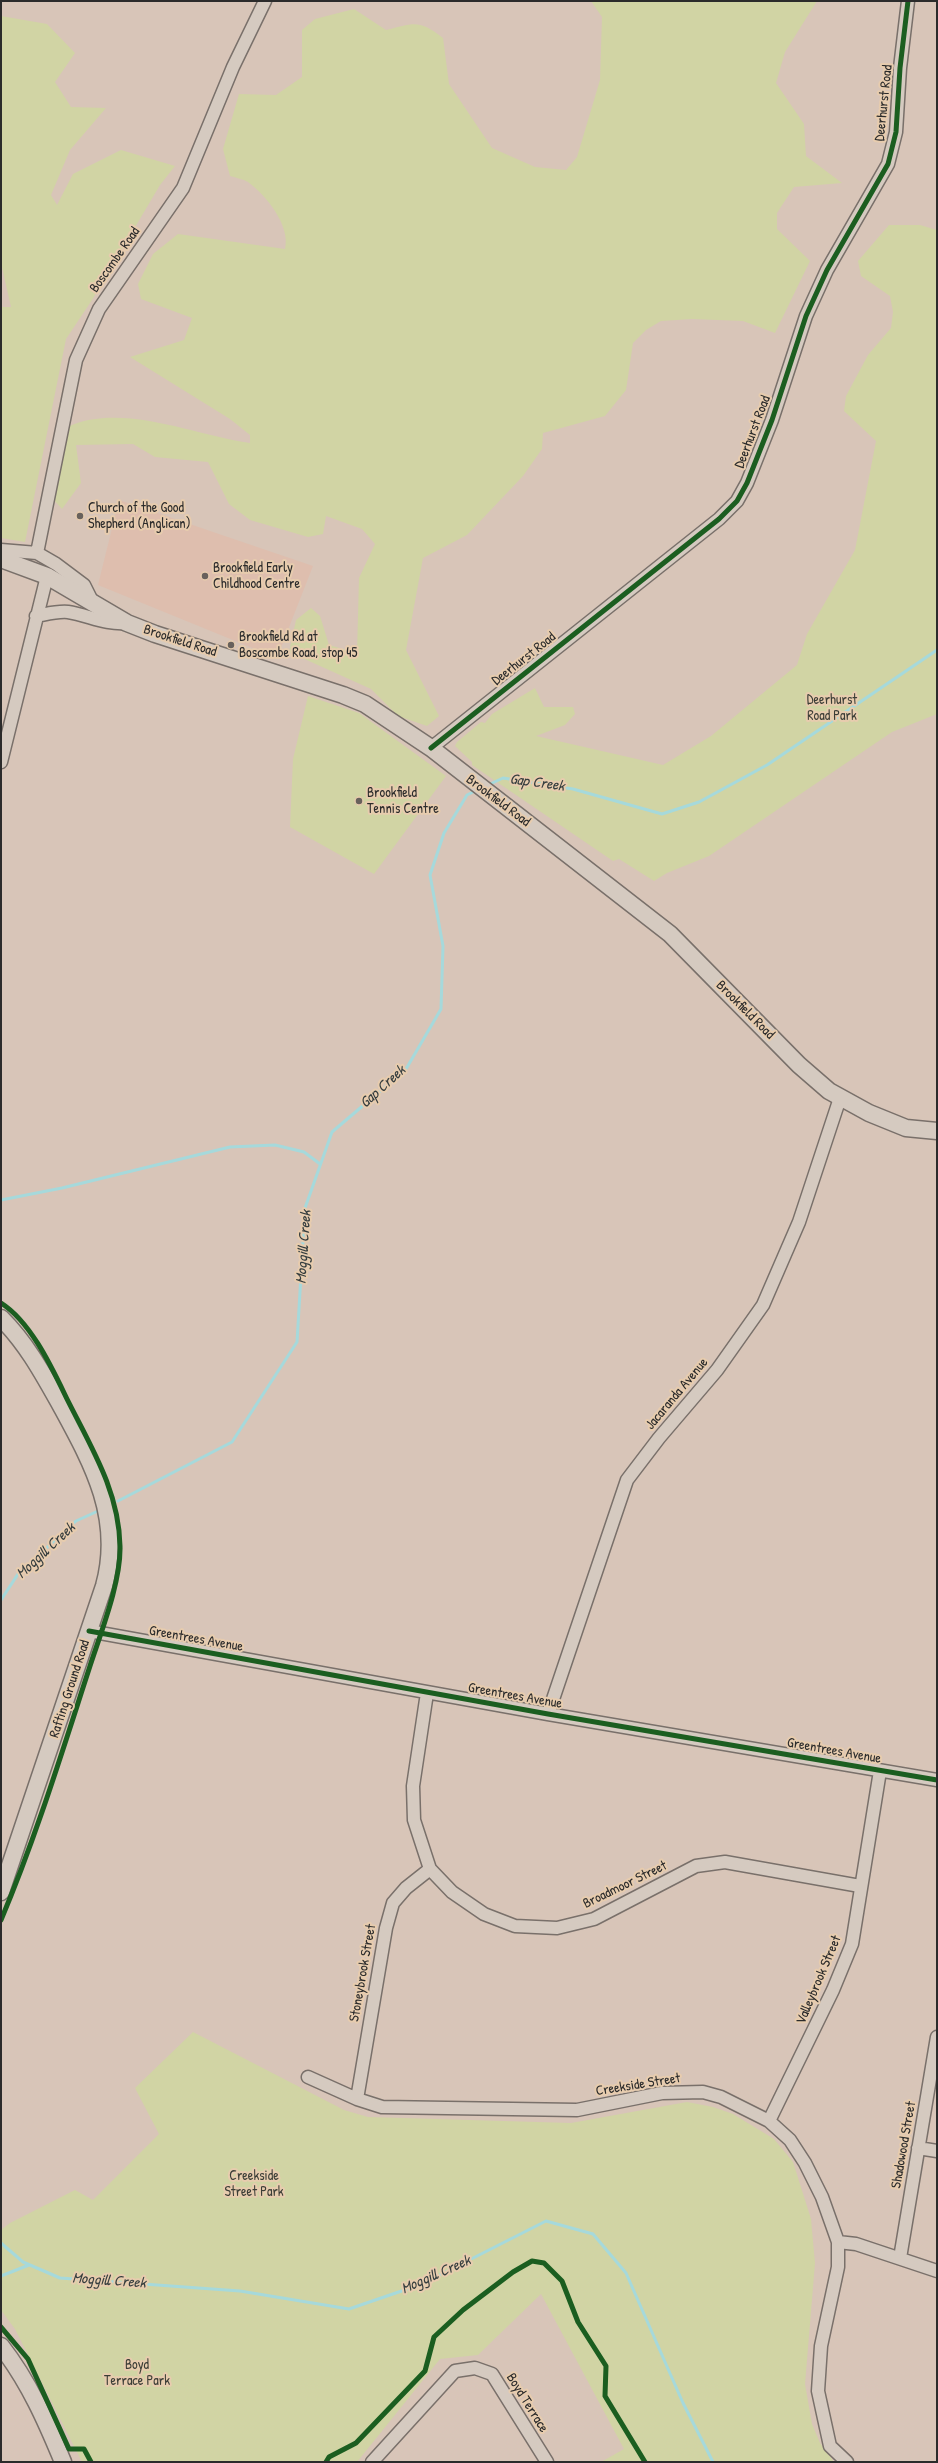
<!DOCTYPE html>
<html>
<head>
<meta charset="utf-8">
<style>
  body { margin:0 }
  #map { position:relative; width:938px; height:2463px; overflow:hidden; background:#d8c5b8; font-family:"Patrick Hand",sans-serif }
  canvas { display:block }
  .frame { position:absolute; inset:0; border:2px solid #2b2b2b; pointer-events:none }
</style>
</head>
<body>
<div id="map">
<canvas width="938" height="2463"></canvas>
<div class="frame"></div>
</div>
<script>
const ctx = document.querySelector('canvas').getContext('2d');
ctx.lineJoin = 'round';
function fill(path, color) { ctx.fillStyle = color; ctx.fill(path, 'evenodd'); }
function stroke(path, color, width, dash) { ctx.strokeStyle = color; ctx.lineWidth = width; ctx.lineCap = dash ? 'butt' : 'round'; ctx.setLineDash(dash || []); ctx.stroke(path); }
function label(font, color, halo, rows, align = 'center') {
  ctx.font = font + ' "Patrick Hand",sans-serif'; ctx.lineWidth = 4; ctx.setLineDash([]); ctx.textBaseline = 'middle'; ctx.strokeStyle = halo; ctx.fillStyle = color; for (const [text, x, y, turn = 0] of rows) {
    ctx.save(); ctx.translate(x, y); ctx.rotate((+turn || 0) * Math.PI / 180); ctx.textAlign = isNaN(turn) ? turn : align; if (halo) ctx.strokeText(text, 0, 0); ctx.fillText(text, 0, 0); ctx.restore();
  }
}
const built = new Path2D(`
  M119 500 313 566 277 658 98 585Z`);
const green = new Path2D(`
  M591 1H817L785 52 776 83 804 124 806 156 842 183 794 187 777 213V229L810 261 775 333 743 321 692 319 661 321 646 330 633 343 626 390 605 416 543 433 542 449 523 476 467 535 423 558 406 650 439 716 427 726 398 716 371 689 289 652 296 620 311 608 320 616 329 645 357 653 359 578 375 544 362 529 326 516 323 534 308 537 250 520 229 504 208 462 155 457 133 444 76 445 81 483 62 509 53 499 67 427C122 402 193 435 250 443V435L230 419 130 357 184 340 192 318 141 299 138 284 153 254 178 234 285 249C291 226 266 195 248 182 243 179 236 178 230 176L223 149 239 94 276 95 302 77V30L315 19 354 9 386 30C414 23 419 19 443 38L449 84 492 148 535 167 566 170 577 157 600 80 602 17Z
  M1 16 47 24 75 53 55 82 71 107 106 108 70 150 51 195 57 205 73 174 121 150 175 166 160 185 92 300 66 339 25 542 1 538V307H11L1 263Z
  M889 225H920L937 230V714L892 732 709 856 667 873 654 881 619 859 613 861 472 765V762L455 746 457 742 481 722 485 723 492 714 535 688 544 707H573L575 714 565 725 536 736 663 765 711 736 797 665 807 634 855 550 876 441 844 411 846 396 868 355 891 328 893 312 890 296 861 276 858 261Z
  M308 696 359 713 446 776 374 874 290 827 293 759Z
  M193 2032 344 2110 368 2117 571 2123 687 2102 713 2107 733 2114 774 2139 793 2162 811 2219 815 2263 805 2384 812 2424 820 2443 834 2462H601L624 2449 541 2294 478 2355 440 2359 357 2462H82L15 2329 1 2310V2230L10 2223 75 2190 93 2200 159 2134 135 2088Z`);
const stream = new Path2D(`
  M488 785 503 778 573 789 662 814 699 802 767 765 937 650
  M1 1200 62 1188 230 1147 275 1145 304 1152 320 1164
  M118 1501 232 1442 297 1342 305 1208 332 1132 406 1069 441 1009 443 946 430 875 444 833 467 795 477 790
  M1 1600 18 1574 76 1521 98 1511
  M1 2243 23 2262 60 2278 240 2291 349 2309 422 2284 546 2221 593 2234 626 2273 683 2403 713 2462
  M1 2276 29 2265`);
const minor = new Path2D(`
  M1 550 37 553 56 564 84 585 94 605
  M37 553 76 360 99 309 183 188 233 67 265 1
  M36 616C47 614 57 611 68 612 88 615 105 625 127 623
  M431 748 719 519 737 501 747 483 772 420 806 316 827 270 888 164 896 132 900 68 908 1
  M1 762 47 576
  M89 1631 548 1714 937 1780
  M427 1693 413 1786 414 1820 430 1869 452 1892 484 1914 515 1926 557 1928 594 1919 696 1866 725 1862 860 1886
  M548 1714 627 1480 659 1438 717 1370 763 1305 799 1222 840 1098
  M308 2077 357 2099 382 2107 577 2110 662 2093 703 2092 721 2097 769 2121 790 2140 805 2163 822 2197 838 2242V2267L821 2346 818 2391 830 2446 847 2462
  M357 2099 386 1928 393 1903 406 1888 430 1869
  M769 2121 833 1990 852 1944 880 1771
  M918 2148 937 2151
  M838 2242 856 2244 937 2271
  M900 2258 937 2037
  M372 2462 455 2371 475 2368 492 2374 547 2462`);
const major = new Path2D(`
  M1 559 47 576 127 623 155 634 343 695 365 704 431 748 670 934 799 1065 829 1091 869 1113 906 1128 937 1131
  M1 1318C27 1344 43 1374 61 1406 92 1463 123 1518 104 1586L1 1892
  M1 2346C29 2382 46 2421 63 2462`);
const cycleway = new Path2D(`
  M431 748 719 519 737 501 747 483 772 420 806 316 827 270 888 164 896 132 900 68 908 1
  M1 1303C31 1322 52 1368 67 1399 91 1447 119 1491 120 1546 121 1582 101 1632 90 1666 62 1752 36 1837 1 1920
  M89 1631 548 1714 937 1780
  M1 2327 28 2359 69 2449H84L91 2462
  M326 2462 329 2457 356 2443 425 2371 434 2337 463 2310 513 2272 532 2261 544 2263 562 2281 578 2322 606 2366 605 2396 645 2462`);
const markers = [
  [80,516,4,"#68615c"],
  [205,576,4,"#68615c"],
  [231,645,4,"#68615c"],
  [359,801,4,"#68615c"]
];
const streetNames = [
  ["Deerhurst Road",884,103,-84],
  ["Boscombe Road",115,260,-55],
  ["Deerhurst Road",753,432,-69],
  ["Brookfield Road",180,641,18],
  ["Deerhurst Road",524,659,-38],
  ["Brookfield Road",498,801,37],
  ["Brookfield Road",745,1010,45],
  ["Jacaranda Avenue",677,1394,-50],
  ["Greentrees Avenue",196,1639,10],
  ["Rafting Ground Road",70,1689,-72],
  ["Greentrees Avenue",515,1696,10],
  ["Greentrees Avenue",834,1751,10],
  ["Broadmoor Street",625,1885,-26],
  ["Stoneybrook Street",363,1973,-80],
  ["Valleybrook Street",819,1980,-67],
  ["Creekside Street",638,2085,-9],
  ["Shadowood Street",904,2145,-80],
  ["Boyd Terrace",527,2403,58]
];
const poiNames = [
  ["Church of the Good",88,508],
  ["Shepherd (Anglican)",88,524],
  ["Brookfield Early",213,568],
  ["Childhood Centre",213,584],
  ["Brookfield Rd at",239,637],
  ["Boscombe Road, stop 45",239,653],
  ["Brookfield",367,793],
  ["Tennis Centre",367,809]
];
const parkNames = [
  ["Deerhurst",832,700],
  ["Road Park",832,716],
  ["Creekside",254,2176],
  ["Street Park",254,2192],
  ["Boyd",137,2365],
  ["Terrace Park",137,2381]
];
const waterNames = [
  ["Gap Creek",537,783,8],
  ["Gap Creek",383,1087,-42],
  ["Moggill Creek",304,1247,-86],
  ["Moggill Creek",46,1551,-43],
  ["Moggill Creek",436,2275,-24],
  ["Moggill Creek",109,2281,4]
];
fill(built, '#debeae');
fill(green, '#d1d4a4');
stroke(stream, '#a6d9db', 3);
stroke(minor, '#79706a', 15);
stroke(major, '#79706a', 19);
stroke(minor, '#d5cac0', 12);
stroke(major, '#d5cac0', 16);
stroke(cycleway, '#1b5e20', 5);
for (const [x, y, r, color] of markers) { const dot = new Path2D(); dot.arc(x, y, r, 0, 2 * Math.PI); ctx.fillStyle = color; ctx.fill(dot); stroke(dot, '#e7ccae', 1.5); }
label('14px', '#2b2b2b', '#e7ccae', streetNames);
label('14px', '#2b2b2b', '#e7ccae', poiNames, 'left');
label('14px', '#3b3d36', '#e7ccae', parkNames);
label('italic 15px', '#353d3e', '#e7ccae', waterNames);
</script>
</body>
</html>
